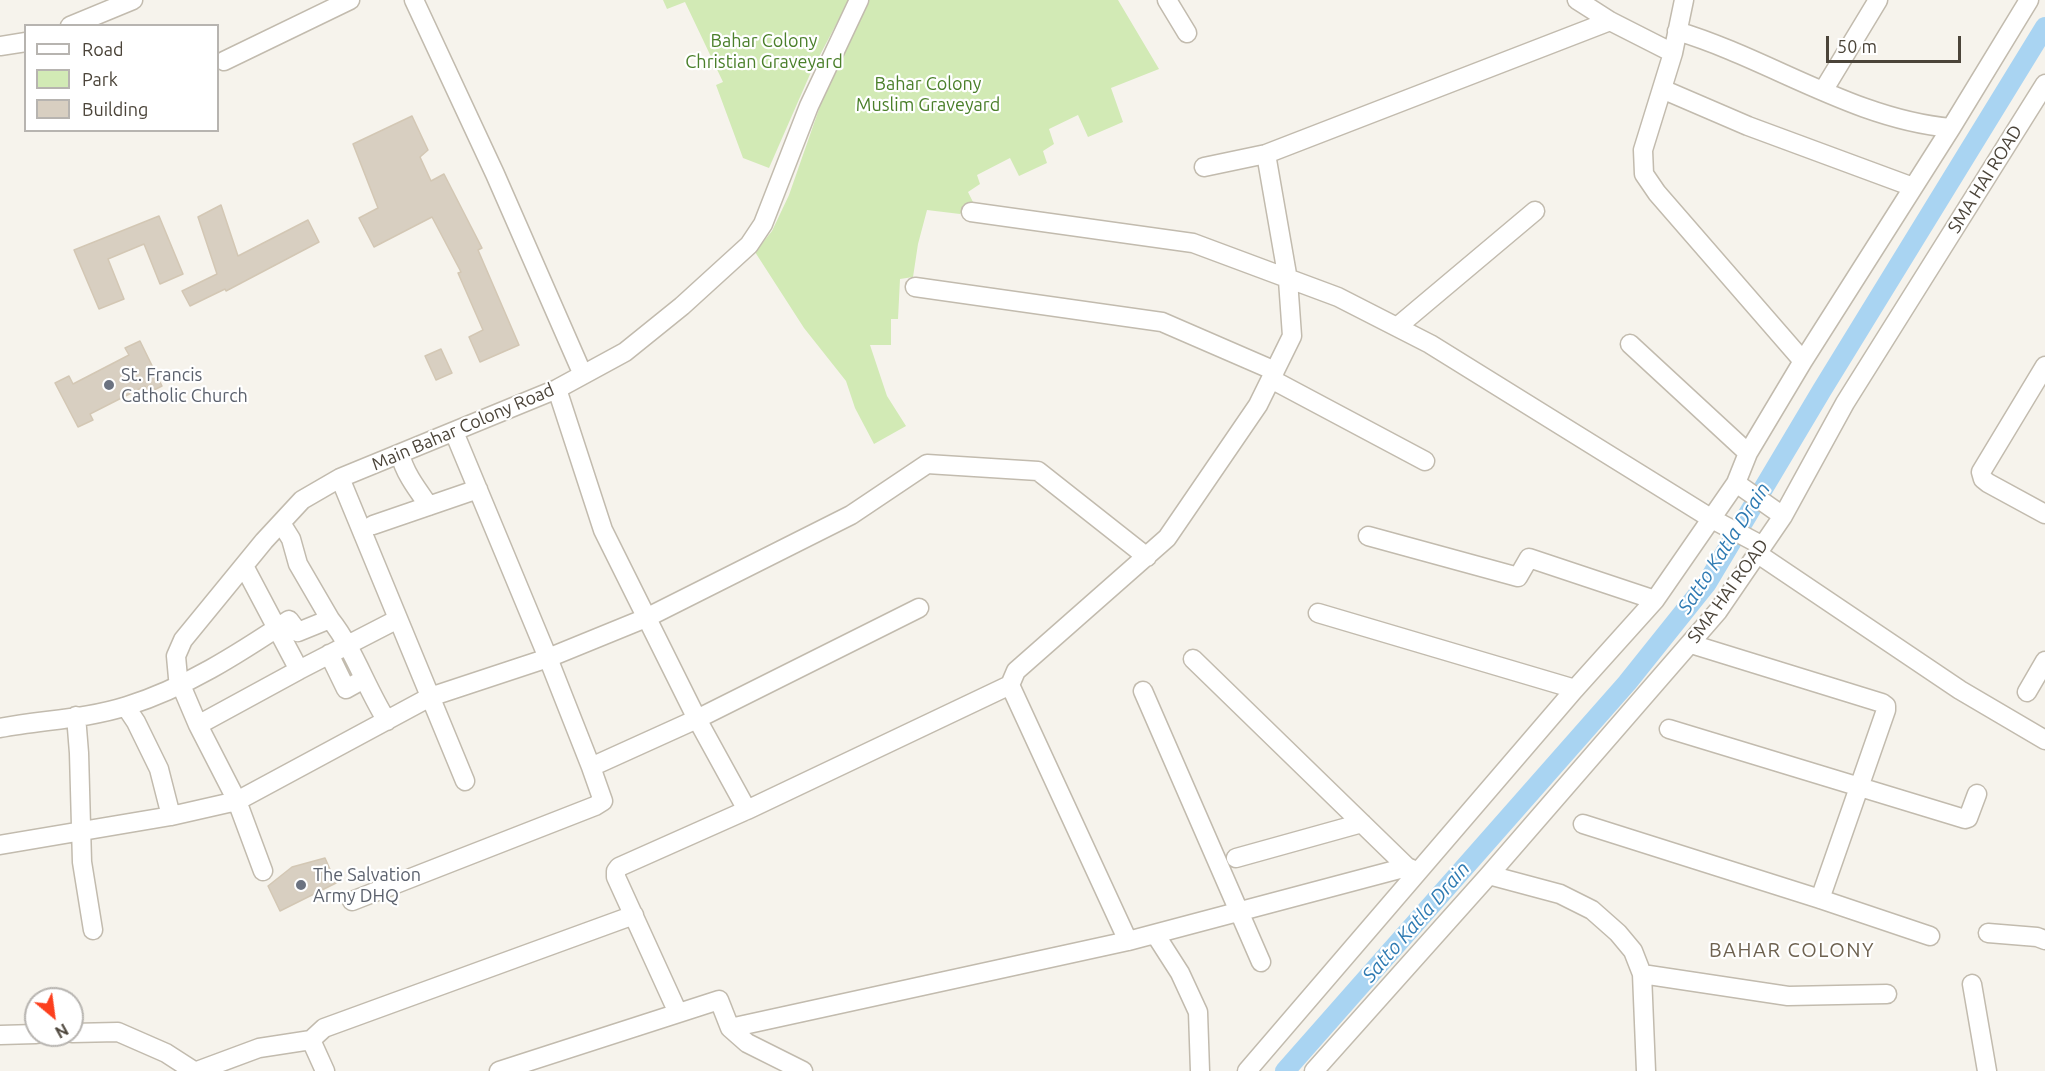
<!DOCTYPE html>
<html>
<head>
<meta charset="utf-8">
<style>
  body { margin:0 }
  #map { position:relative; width:2045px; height:1071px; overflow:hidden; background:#f6f3ec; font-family:Ubuntu,sans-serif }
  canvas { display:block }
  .legend { position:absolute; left:24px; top:24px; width:195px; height:108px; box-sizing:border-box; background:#fff; border:2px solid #b7b4b0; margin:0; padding:8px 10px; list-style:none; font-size:18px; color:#4b4439 }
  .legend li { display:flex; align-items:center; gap:12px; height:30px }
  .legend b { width:30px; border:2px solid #b7b4b0 }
  .north { position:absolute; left:24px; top:987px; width:60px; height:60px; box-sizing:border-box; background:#fff; border:2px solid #b7b4b0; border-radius:50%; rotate:151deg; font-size:16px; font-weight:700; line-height:24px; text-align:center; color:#4b4439 }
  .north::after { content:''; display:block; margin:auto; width:21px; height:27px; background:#fc3f1d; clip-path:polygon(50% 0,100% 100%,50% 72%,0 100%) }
  .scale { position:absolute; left:1826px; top:36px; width:135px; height:27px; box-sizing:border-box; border:3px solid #4b4439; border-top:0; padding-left:8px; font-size:18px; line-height:21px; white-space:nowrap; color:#4b4439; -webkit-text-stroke:4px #fff; paint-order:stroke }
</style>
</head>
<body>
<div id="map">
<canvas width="2045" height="1071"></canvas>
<ul class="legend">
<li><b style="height:8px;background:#fff"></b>Road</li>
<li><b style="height:16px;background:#d2eab5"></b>Park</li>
<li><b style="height:16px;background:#d8cfc1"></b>Building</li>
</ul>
<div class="north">N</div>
<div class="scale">50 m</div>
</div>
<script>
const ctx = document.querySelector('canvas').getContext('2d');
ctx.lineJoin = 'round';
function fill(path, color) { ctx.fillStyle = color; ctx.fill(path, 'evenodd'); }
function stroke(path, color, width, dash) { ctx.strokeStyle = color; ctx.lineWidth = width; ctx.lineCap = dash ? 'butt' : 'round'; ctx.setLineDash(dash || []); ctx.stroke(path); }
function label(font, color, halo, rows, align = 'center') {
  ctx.font = font + ' Ubuntu,sans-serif'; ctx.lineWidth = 4.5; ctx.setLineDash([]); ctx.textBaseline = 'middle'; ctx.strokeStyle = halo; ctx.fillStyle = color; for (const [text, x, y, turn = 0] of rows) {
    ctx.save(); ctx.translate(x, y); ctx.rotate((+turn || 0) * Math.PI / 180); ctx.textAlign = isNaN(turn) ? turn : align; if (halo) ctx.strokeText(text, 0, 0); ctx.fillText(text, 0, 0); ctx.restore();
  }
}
const green = new Path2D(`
  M663 0H849L811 72 769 168 743 158 716 85 723 82 685 2 667 9Z
  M869 0H1118L1159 69 1111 88 1123 122 1088 137 1078 115 1049 129 1054 144 1043 151 1047 163 1019 176 1010 158 977 175 980 184 968 192 973 202 960 214 927 210 918 244 913 277 900 279 898 319H891V345H870L887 396 906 426 874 444 855 408 846 381 804 328 755 252 772 231 789 195 826 89Z`);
const canal = new Path2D(`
  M1285 1071 1627 683 1707 583 1822 390 2045 27`);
const building = new Path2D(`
  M412 116 428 150 420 157 431 181 444 174 482 248 478 250 519 345 480 362 469 337 483 330 458 273 461 272 432 217 374 247 359 218 378 208 353 144Z
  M221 205 238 256 308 220 319 242 226 291 225 289 190 306 182 291 217 274 198 217Z
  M159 216 183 274 160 284 144 244 108 259 124 299 99 309 74 250Z
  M140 341 162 386 148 393 145 386 90 414 93 420 78 427 55 383 69 376 73 384 129 355 125 348Z
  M441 349 452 373 436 380 425 356Z
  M325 858 336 883 280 911 268 886 292 867Z`);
const street = new Path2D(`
  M414 0 495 174 583 375
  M1167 0 1187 33
  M1577 0 1610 21 1673 53
  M1684 0 1673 53 1643 150 1644 174 1657 193 1803 361
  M70 26 133 0
  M1677 31C1770 59 1853 119 1951 128
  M0 46 26 42
  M224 61 350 0
  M1662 89 1748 126 1913 187
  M1823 91 1878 0
  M1204 167 1266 154 1610 21
  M971 212 1193 243 1338 297 1430 344 1712 519 1761 545
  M915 287 1162 322 1275 371
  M1397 327 1535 211
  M1630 344 1748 453
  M2045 366 1981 472 1983 479 1988 483 2045 514
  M1271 379 1425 461
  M557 389 603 530 697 719 747 810
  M400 454C405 474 417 489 429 506
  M340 478 465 781
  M1736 483 1783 516
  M373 525 478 489
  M1368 536 1518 577 1529 558 1655 600
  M1758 554 1960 690 2045 740
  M1318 613 1575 689
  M330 619C354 649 366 688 387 721
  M1691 644 1882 703 1886 706V710L1820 899
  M329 654 346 689 364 679
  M1193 659 1407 867 1414 870
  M299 670 398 619
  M1010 685 1128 941
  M1143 691 1261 962
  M2027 692 2045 661
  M126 707 136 722 159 769 171 816
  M76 716 79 753 82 862 93 930
  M198 725 299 670 244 566
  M0 728C42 720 86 719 127 706 185 688 238 654 289 620L298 632 330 619 298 564 291 539 281 523
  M1669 729 1965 819 1968 818 1977 794
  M591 767 697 719 919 608
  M1583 824 1820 899 1930 936
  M0 845 171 816 237 801 430 697 548 658 646 618 851 515 927 464 1038 471 1147 557
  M1236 858 1362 823
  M263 871 237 801 198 725 178 678 176 656 183 640 264 541 302 500 340 478 557 389 625 352 682 306 749 245 763 224 809 106 859 0
  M1489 875 1560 894 1592 910 1618 933 1633 951 1642 974 1788 996 1887 994
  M352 901 595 806 603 801 591 767 548 658 454 432
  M1988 933 2037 937 2045 940
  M1155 934 1180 973 1198 1012 1200 1071
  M1642 974 1646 1071
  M1972 984 1987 1071
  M678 1013 616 877V871L619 867 747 810 1010 685 1016 671 1167 538 1258 405 1292 336 1288 280 1266 154
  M730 1028 1128 941 1407 867
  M72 1033 118 1032 166 1053 194 1071
  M0 1035 36 1034
  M311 1040 324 1028 634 915
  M197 1071 259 1048 311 1040 325 1071
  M499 1071 719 1000 730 1028 747 1043 803 1071
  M1247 1071 1575 689 1655 600 1736 483 1748 453 1803 361 1951 128 2029 0
  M1314 1071 1489 875 1718 611 1783 516 1845 403 2045 84`);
const markers = [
  [109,385,6,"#6b7280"],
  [301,885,6,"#6b7280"]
];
const parkNames = [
  ["Bahar Colony",764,41],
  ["Christian Graveyard",764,62],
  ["Bahar Colony",928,84],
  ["Muslim Graveyard",928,105]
];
const streetNames = [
  ["SMA HAI ROAD",1985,179,-58],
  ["Main Bahar Colony Road",463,427,-23],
  ["SMA HAI ROAD",1728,591,-54]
];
const worshipNames = [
  ["St. Francis",121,375],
  ["Catholic Church",121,396],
  ["The Salvation",313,875],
  ["Army DHQ",313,896]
];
const waterNames = [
  ["Satto Katla Drain",1724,548,-57],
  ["Satto Katla Drain",1416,922,-49]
];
const neighbourhoodNames = [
  ["BAHAR COLONY",1792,950]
];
fill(green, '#d2eab5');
stroke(canal, '#a9d4f2', 20);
fill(building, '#d8cfc1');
stroke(building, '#d3c7b4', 1.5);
stroke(street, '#c2bbae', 21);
stroke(street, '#fff', 18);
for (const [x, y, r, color] of markers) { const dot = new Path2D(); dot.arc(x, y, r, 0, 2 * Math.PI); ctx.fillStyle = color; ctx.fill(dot); stroke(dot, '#fff', 2); }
label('18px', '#4a7f2a', '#fff', parkNames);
label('18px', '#4b4439', '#fff', streetNames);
label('18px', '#5b616d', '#fff', worshipNames, 'left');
label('italic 20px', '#2e7ab2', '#fff', waterNames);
ctx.letterSpacing = '1.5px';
label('20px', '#6e6250', '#fff', neighbourhoodNames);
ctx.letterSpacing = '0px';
</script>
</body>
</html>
